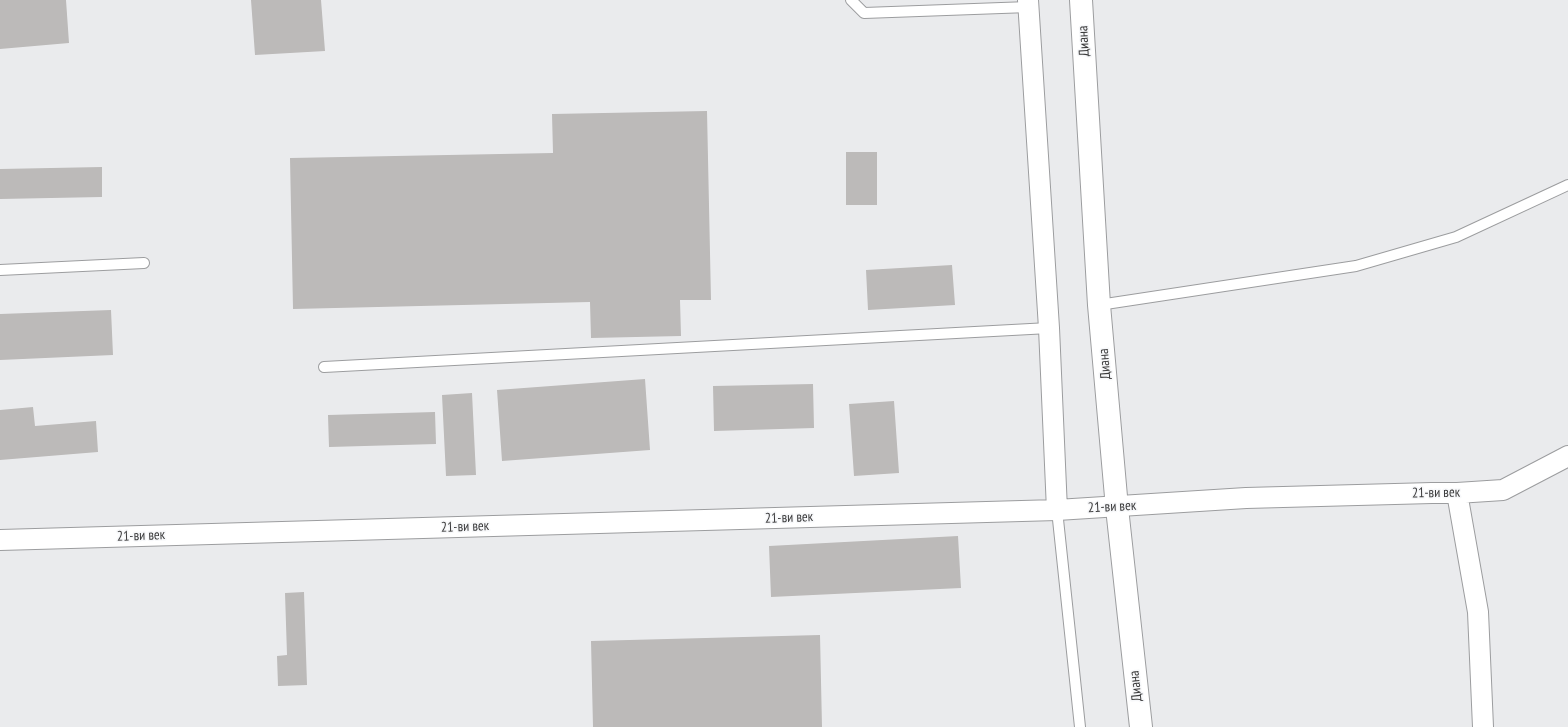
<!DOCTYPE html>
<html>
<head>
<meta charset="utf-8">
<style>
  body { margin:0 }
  canvas { display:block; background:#eaebed }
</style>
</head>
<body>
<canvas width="1568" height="727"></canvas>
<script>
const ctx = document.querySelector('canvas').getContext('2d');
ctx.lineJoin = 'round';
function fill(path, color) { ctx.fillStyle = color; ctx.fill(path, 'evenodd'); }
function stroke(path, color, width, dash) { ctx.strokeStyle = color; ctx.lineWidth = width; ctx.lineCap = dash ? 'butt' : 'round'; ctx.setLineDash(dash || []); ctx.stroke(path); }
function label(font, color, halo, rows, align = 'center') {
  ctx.font = font + ' "PT Sans Narrow",sans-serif'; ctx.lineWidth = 3; ctx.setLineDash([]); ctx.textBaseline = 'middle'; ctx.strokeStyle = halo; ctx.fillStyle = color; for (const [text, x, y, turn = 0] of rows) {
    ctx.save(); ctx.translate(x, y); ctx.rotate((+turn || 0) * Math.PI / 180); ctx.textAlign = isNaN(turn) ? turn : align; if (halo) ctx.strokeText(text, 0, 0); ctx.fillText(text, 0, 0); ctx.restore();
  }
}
const building = new Path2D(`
  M0 0H66L69 43 0 49Z
  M251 0H321L325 51 255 55Z
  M707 111 711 300H680L681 336 591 338 590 302 293 309 290 158 553 153 552 114Z
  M846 152H877V205H846Z
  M102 167V197L0 199V169Z
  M952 265 955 305 868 310 866 270Z
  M111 310 113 355 0 360V314Z
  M645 379 650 450 502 461 497 390Z
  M813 384 814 428 714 431 713 386Z
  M472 393 476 475 446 476 442 395Z
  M894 401 899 473 854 476 849 404Z
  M33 407 35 426 96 421 98 452 0 460V410Z
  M435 412 436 444 329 447 328 415Z
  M958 536 961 588 771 597 769 546Z
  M304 592 307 685 278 686 277 656 287 655 285 593Z
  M820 635 822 727H593L591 641Z`);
const lane = new Path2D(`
  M851 0 864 13 1029 7
  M0 270 144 263
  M1099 305 1356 266 1456 237 1568 185
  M324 367 1049 328
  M1057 510 1080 727`);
const street = new Path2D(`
  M1028 0 1049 328 1057 510
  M1457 493 1478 612 1483 727
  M0 540 1057 510 1246 498 1432 493H1457L1503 490 1568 456`);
const secondary = new Path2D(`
  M1081 0 1099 305 1117 508 1141 727`);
const streetNames = [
  ["Диана",1084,41,-93],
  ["Диана",1105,364,-95],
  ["21-ви век",1436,493,-1],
  ["21-ви век",1112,507,-3],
  ["21-ви век",789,518,-2],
  ["21-ви век",465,527,-2],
  ["21-ви век",141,536,-2],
  ["Диана",1136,686,-96]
];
fill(building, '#bcbab9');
stroke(lane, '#9c9d9f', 12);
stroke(street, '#9c9d9f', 22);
stroke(secondary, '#9c9d9f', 24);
stroke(lane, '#fff', 10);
stroke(street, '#fff', 20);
stroke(secondary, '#fff', 22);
label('14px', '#3b3b3c', '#f7f8fa', streetNames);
</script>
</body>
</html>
